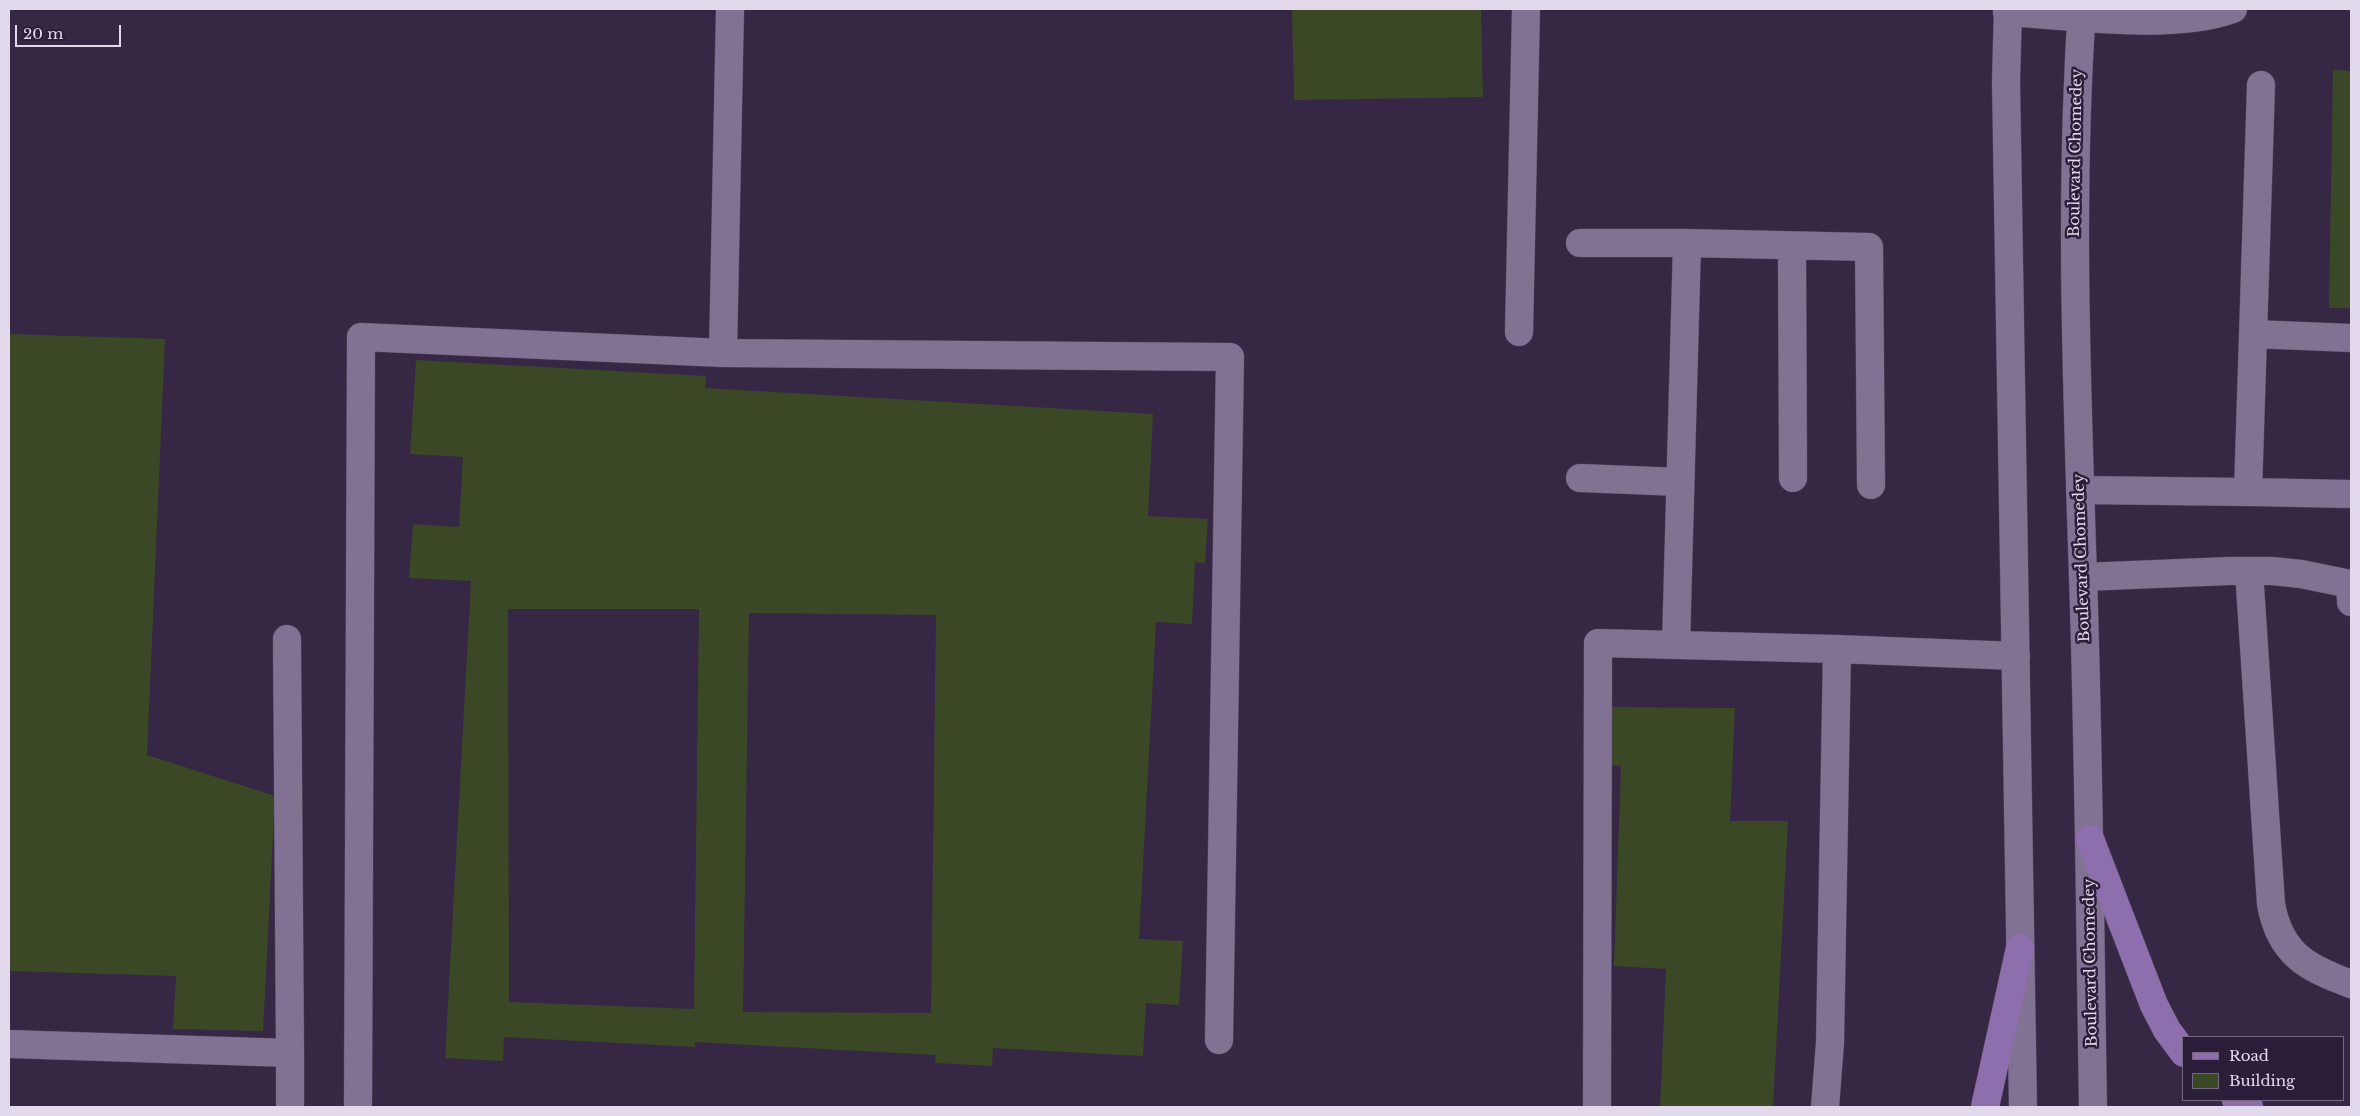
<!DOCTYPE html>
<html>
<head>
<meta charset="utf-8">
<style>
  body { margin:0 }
  #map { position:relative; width:2360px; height:1116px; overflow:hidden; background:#362745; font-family:"Libre Baskerville",serif }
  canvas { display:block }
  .frame { position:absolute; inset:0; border:10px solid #e2d9ec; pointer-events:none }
  .legend { position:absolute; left:2182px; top:1036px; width:162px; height:65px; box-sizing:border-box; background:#2c1d3a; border:1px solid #756881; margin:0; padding:6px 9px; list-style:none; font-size:15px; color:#e2d9ec }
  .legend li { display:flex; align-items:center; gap:10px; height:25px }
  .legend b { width:25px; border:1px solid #756881 }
  .scale { position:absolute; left:15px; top:25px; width:106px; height:22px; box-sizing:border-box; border:2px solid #e2d9ec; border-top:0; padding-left:6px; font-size:15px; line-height:18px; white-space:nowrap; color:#e2d9ec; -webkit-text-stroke:4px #2c1d3a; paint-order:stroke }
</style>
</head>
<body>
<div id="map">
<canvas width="2360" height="1116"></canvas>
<div class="frame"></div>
<ul class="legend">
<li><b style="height:6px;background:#8e6fad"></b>Road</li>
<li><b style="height:14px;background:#3b4826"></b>Building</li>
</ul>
<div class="scale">20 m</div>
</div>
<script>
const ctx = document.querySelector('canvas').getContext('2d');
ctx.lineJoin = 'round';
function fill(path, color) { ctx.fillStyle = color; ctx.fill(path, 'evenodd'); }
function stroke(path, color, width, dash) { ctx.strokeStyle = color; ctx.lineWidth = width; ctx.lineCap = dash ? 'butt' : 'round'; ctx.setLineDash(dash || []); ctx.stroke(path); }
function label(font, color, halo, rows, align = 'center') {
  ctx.font = font + ' "Libre Baskerville",serif'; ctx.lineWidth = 5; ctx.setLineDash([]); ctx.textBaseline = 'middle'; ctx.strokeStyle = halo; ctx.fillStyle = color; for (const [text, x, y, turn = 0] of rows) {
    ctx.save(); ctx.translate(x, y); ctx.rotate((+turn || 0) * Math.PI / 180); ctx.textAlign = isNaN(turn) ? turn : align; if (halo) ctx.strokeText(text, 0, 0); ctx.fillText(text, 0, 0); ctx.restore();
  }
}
const building = new Path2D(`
  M1292 9H1481L1483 97 1294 100Z
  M2333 70 2351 71V308H2329Z
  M9 334 165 339 147 755 275 796 263 1031 173 1029 176 976 9 971Z
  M416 360 706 376 705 388 1153 414 1148 516 1208 519 1205 563 1195 562 1192 624 1156 622 1139 939 1183 941 1179 1005 1146 1003 1143 1056 993 1048 992 1066 935 1063 936 1055 695 1042V1047L504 1037 503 1061 445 1058 471 581 409 578 413 524 459 527 463 457 410 454ZM508 609H699L694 1009 509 1002ZM749 613 936 615 931 1013 743 1012Z
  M1608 707 1735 708 1730 821H1788L1773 1107H1660L1666 969 1614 966 1621 766 1607 765Z`);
const minor = new Path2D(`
  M2008 9 2006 81 2023 1107
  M2082 9C2069 198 2077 388 2083 577 2089 754 2090 931 2093 1107
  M2007 12C2072 16 2174 31 2233 9
  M1580 243H1687
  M1792 246 1793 478
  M1519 332 1526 9
  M2253 334 2351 338
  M723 353 730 9
  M1580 478 1680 482
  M2080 490 2248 492 2261 85
  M2248 492 2351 494
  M2249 571 2271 904C2280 954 2307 968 2351 984
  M2083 577 2229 571H2272L2301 574 2350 584 2351 602
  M287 639 290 1053
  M1676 645 1687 243 1869 247 1871 485
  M9 1044 290 1053V1107
  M358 1107 361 337 723 353 1230 357 1219 1040
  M1597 1107 1598 643 1837 649
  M1825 1107 1830 1043 1837 649 2016 656`);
const major = new Path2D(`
  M2090 839 2154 1005 2167 1030 2184 1053
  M2236 1100 2249 1107
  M1985 1107 2020 948`);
const streetNames = [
  ["Boulevard Chomedey",2076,153,-89],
  ["Boulevard Chomedey",2082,558,-92],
  ["Boulevard Chomedey",2091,963,-91]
];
fill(building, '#3b4826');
stroke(minor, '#50445d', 29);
stroke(major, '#50445d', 29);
stroke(minor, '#817193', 28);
stroke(major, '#8e6fad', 28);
label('15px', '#e2d9ec', '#2c1d3a', streetNames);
</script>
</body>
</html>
